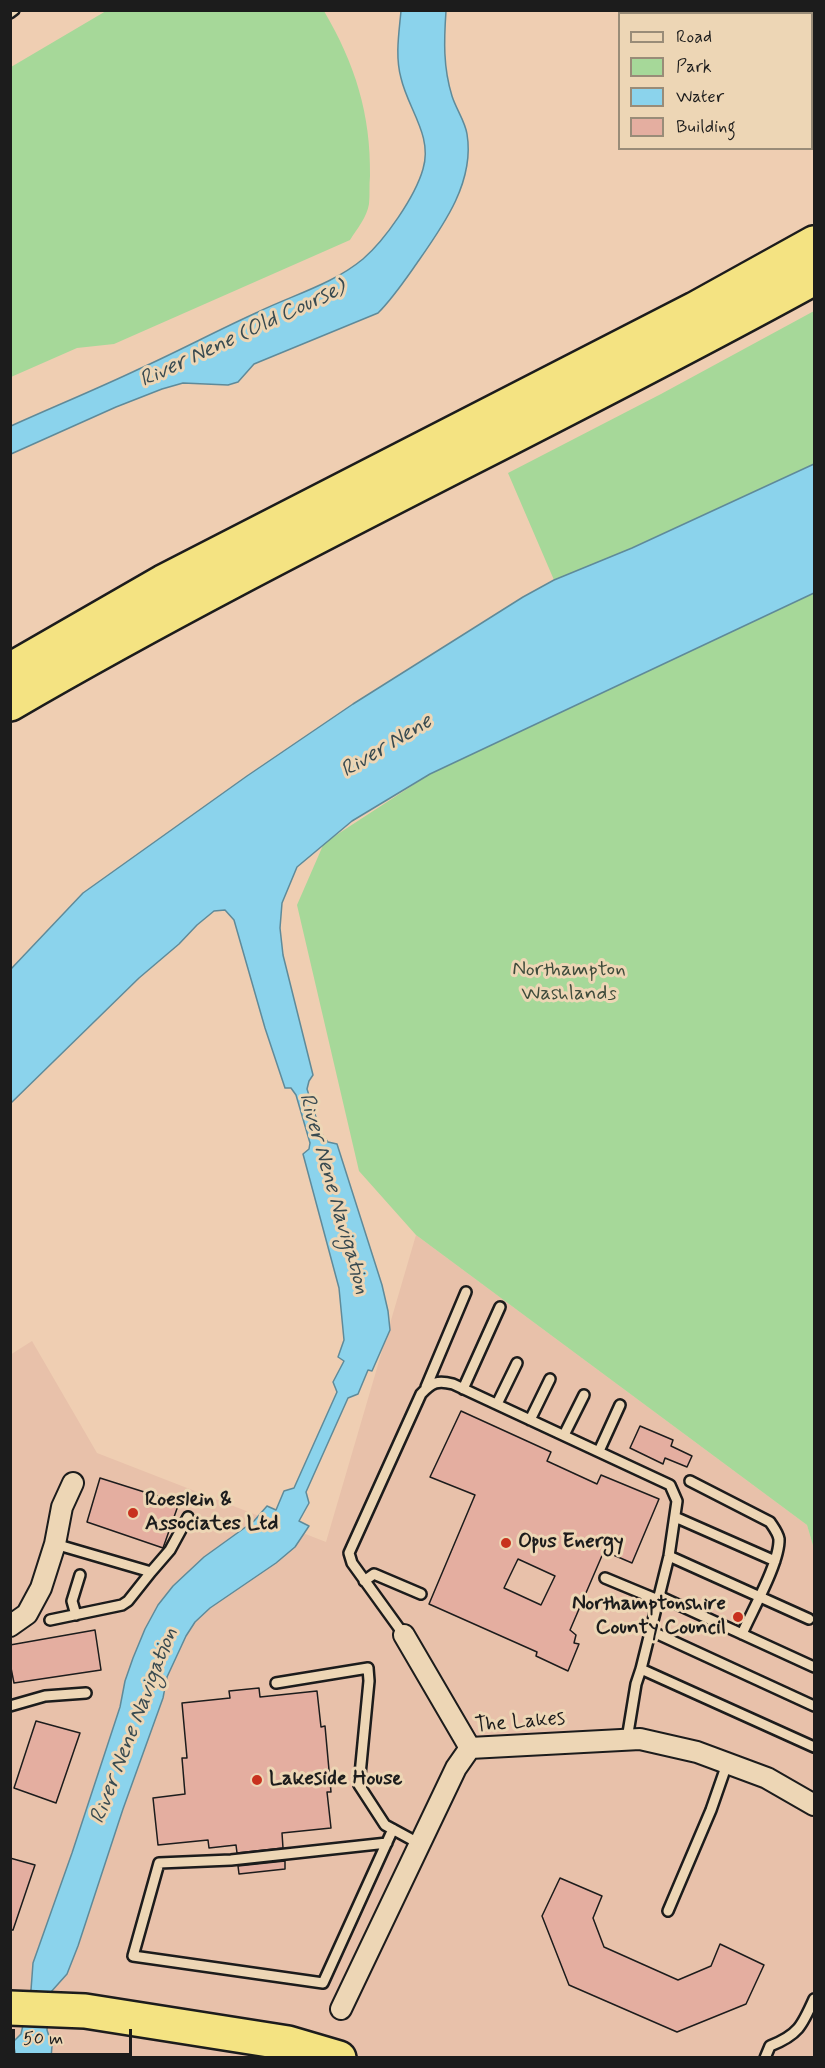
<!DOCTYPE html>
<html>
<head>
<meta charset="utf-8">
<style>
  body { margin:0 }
  #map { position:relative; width:825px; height:2068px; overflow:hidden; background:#efceb2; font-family:Mynerve,sans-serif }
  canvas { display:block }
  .frame { position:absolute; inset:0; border:12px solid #1c1c1c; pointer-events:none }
  .legend { position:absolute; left:618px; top:12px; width:195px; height:138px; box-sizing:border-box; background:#edd6b5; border:2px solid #998c78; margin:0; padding:8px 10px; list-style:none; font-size:18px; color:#1c1c1c }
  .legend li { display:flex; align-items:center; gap:12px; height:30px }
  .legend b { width:30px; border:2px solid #998c78 }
  .scale { position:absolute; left:12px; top:2029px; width:120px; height:27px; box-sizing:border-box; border:3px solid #1c1c1c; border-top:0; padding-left:8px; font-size:18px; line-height:21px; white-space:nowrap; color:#1c1c1c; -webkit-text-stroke:4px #edd6b5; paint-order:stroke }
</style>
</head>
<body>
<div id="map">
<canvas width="825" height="2068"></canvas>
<div class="frame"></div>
<ul class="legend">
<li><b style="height:8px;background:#edd6b5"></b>Road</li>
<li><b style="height:16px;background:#a6d899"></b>Park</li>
<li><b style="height:16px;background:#8bd3ec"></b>Water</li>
<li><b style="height:16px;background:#e4aea0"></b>Building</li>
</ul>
<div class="scale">50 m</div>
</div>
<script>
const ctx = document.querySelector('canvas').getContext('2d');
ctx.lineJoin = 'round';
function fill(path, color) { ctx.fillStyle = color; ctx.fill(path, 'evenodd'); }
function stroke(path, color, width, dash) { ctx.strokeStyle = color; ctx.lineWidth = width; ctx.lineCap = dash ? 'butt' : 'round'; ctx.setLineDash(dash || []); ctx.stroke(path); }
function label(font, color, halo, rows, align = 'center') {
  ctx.font = font + ' Mynerve,sans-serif'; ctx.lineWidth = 6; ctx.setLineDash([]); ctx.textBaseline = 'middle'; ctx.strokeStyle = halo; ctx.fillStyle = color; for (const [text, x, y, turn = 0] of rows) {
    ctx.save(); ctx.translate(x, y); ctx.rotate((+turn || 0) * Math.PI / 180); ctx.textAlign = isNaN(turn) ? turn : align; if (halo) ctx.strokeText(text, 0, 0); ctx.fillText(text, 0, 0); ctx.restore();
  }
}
const built = new Path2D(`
  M416 1235 807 1525 814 1549V2057H11L10 1355 32 1341 97 1453 326 1542Z`);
const green = new Path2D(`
  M106 11H324C355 64 371 114 370 176 369 185 370 195 369 204 367 217 357 229 350 240L114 344 77 348 11 377V67Z
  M814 311V464L632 548 554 580 508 473 661 394Z
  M814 593V1549L807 1525 416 1235 359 1171 297 905 324 843 430 774Z`);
const water = new Path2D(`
  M401 11H446C444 40 443 67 452 96 456 109 465 121 467 134 475 182 443 226 417 263 405 280 393 298 378 313L254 364 238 382 228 385 183 383 162 389 116 407 11 454V426C53 407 97 389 139 369 179 351 218 330 258 312 293 295 333 284 363 259 385 240 415 197 423 169 433 136 408 109 401 78 395 56 399 33 401 11Z
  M814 464V593L430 774 352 821 297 867 282 903 280 928 283 955 313 1075 309 1081 307 1089 321 1133 328 1142 337 1144 382 1285 388 1311 390 1330 372 1371 368 1370 358 1394 348 1398 306 1492 309 1503 299 1521 309 1526 295 1547 276 1563 210 1608 195 1622 186 1636 167 1677 163 1698 123 1809 78 1946 67 1974 50 1993 47 2030 52 2046 51 2058 16 2057 13 2042 21 2034 31 1990 33 1963 72 1853 120 1707 125 1681 133 1658 145 1629 158 1605 173 1586 204 1557 254 1521 267 1506 276 1510 284 1491 294 1488 337 1392 333 1382 344 1361 338 1357 344 1340 339 1288 303 1154 309 1149 310 1143 296 1095 291 1088H285L265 1028 234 920 225 910 214 911 197 925 179 944 139 978 11 1103V969L83 893 247 776 353 704 523 597 554 580 632 548Z`);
const building = new Path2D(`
  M461 1411 551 1452 547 1461 597 1484 601 1475 659 1499 632 1563 604 1551 570 1630 576 1635 574 1643 579 1644 568 1671 536 1656 537 1652 429 1604 475 1495 430 1477ZM518 1559 555 1576 541 1605 504 1588Z
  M640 1426 673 1440 671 1446 692 1456 687 1467 665 1458 663 1464 630 1448Z
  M100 1478 179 1503 163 1548 87 1522Z
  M95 1630 101 1670 14 1683 10 1663V1645Z
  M259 1688 260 1697 317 1691 321 1727 325 1726 331 1792H327L331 1828 282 1833 283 1848 237 1853 236 1845 209 1848 208 1840 158 1845 153 1798 185 1794 182 1758H187L182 1703 230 1698 229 1691Z
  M36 1721 80 1733 56 1803 14 1788Z
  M10 1858 35 1865 13 1930H10Z
  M285 1861V1869L239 1874 238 1866Z
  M560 1878 602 1896 593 1918 604 1947 678 1980 711 1966 720 1944 764 1965 746 2004 677 2032 569 1985 542 1916Z`);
const lane = new Path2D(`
  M10 13 14 10
  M426 1387 466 1292
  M463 1389 500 1307
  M497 1404 517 1363
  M530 1420 550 1379
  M564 1435 584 1395
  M599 1451 620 1405
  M690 1481 770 1522C774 1528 778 1533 779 1539 780 1562 752 1611 742 1634
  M675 1517 775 1561
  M55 1544 151 1572 170 1550 188 1517
  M669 1556 809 1619
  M605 1578 658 1600
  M364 1581 374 1574 421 1594
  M659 1596 814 1667
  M76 1615 72 1601 80 1575
  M50 1620 122 1605 128 1601 151 1572
  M651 1631 814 1706
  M404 1635 352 1563 349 1553 421 1394C432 1382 438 1380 453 1384L670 1485 677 1501 669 1556 641 1669 636 1684 627 1739
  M641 1669 814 1747
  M276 1683 368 1668 369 1681 359 1785 385 1825 420 1844
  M10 1706 45 1696 86 1693
  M387 1843 231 1860 159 1863 133 1956 323 1983 393 1829
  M668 1911 711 1810 727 1764
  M765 2058 770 2046C798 2035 802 2026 814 1999`);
const street = new Path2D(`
  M10 1626 27 1614 41 1588 55 1544 62 1507 73 1483
  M404 1635 470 1748
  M341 2009 456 1768 470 1748 640 1739 697 1752 767 1778 814 1805`);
const highway = new Path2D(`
  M10 670 163 582 695 309 814 243
  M10 704C273 551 549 424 814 278
  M10 2008 85 2011 288 2043 339 2058`);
const markers = [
  [133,1513,6,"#c8321e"],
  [506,1543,6,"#c8321e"],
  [738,1617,6,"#c8321e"],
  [257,1780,6,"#c8321e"]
];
const parkNames = [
  ["Northampton",569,971],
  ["Washlands",569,995]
];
const poiNames = [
  ["Roeslein &",145,1501],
  ["Associates Ltd",145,1525],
  ["Opus Energy",518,1543],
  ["Northamptonshire",726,1605,"right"],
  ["County Council",726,1629,"right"],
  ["Lakeside House",269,1780]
];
const streetNames = [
  ["The Lakes",520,1723,-5]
];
const waterNames = [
  ["River Nene (Old Course)",243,335,-25],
  ["River Nene",387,747,-31],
  ["River Nene Navigation",333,1194,74],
  ["River Nene Navigation",135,1726,-69]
];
fill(built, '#e8c1aa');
fill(green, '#a6d899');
fill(water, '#8bd3ec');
stroke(water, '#5f8a99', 1.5);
fill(building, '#e4aea0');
stroke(building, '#1c1c1c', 1.5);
stroke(lane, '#1c1c1c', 14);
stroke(street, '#1c1c1c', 24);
stroke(highway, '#1c1c1c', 38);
stroke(lane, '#edd6b5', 9);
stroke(street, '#edd6b5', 20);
stroke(highway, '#f4e382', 33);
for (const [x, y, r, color] of markers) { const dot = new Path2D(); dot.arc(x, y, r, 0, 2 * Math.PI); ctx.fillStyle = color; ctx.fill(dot); stroke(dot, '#edd6b5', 2); }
label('21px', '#3e4b3b', '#edd6b5', parkNames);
label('bold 21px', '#1c1c1c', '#edd6b5', poiNames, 'left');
label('21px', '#1c1c1c', '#edd6b5', streetNames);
label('italic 22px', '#384a50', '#edd6b5', waterNames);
</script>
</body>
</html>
